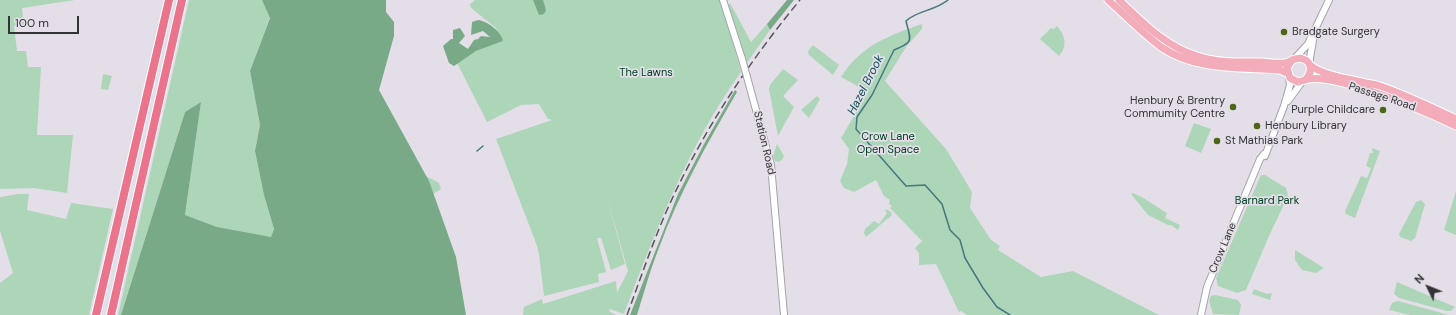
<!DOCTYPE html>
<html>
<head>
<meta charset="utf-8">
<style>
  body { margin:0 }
  #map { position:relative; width:1456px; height:315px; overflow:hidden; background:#e3dee8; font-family:"DM Sans",sans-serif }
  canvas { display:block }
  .north { position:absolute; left:1408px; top:267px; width:40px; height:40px; -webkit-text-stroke:3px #e3dee8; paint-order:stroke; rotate:313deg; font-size:11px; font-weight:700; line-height:16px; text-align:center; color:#343336 }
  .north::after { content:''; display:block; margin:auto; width:14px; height:18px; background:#343336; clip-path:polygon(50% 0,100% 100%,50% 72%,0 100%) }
  .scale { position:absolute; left:8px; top:16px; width:71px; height:18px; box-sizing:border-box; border:2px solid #343336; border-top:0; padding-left:5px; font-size:12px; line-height:14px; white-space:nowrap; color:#343336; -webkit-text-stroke:3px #e3dee8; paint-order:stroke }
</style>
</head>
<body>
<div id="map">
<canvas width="1456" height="315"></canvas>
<div class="north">N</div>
<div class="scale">100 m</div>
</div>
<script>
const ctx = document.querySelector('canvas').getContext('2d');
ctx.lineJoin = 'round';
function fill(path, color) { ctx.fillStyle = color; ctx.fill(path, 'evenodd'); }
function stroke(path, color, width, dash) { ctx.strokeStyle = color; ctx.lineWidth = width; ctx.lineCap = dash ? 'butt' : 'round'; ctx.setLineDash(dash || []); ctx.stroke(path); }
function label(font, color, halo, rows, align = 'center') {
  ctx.font = font + ' "DM Sans",sans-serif'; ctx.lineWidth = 3.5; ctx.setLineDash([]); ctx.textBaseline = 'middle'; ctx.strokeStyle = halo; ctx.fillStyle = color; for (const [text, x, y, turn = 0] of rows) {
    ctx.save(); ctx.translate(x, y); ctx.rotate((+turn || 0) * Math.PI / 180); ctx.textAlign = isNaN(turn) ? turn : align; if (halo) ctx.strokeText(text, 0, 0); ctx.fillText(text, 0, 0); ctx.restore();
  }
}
const green = new Path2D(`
  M0 0H75L22 8 24 25 14 26 17 51H26L28 67H41L37 135H73L67 193 34 188 0 189Z
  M189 0H262L270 17 250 71 260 125 255 151 264 195 274 229 271 238 217 227 185 215 201 102 185 112 121 315H118Z
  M475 0H721L741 72C688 146 656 230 624 314L610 309 609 311 616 315H523L524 307 542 299 543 304 616 281 617 293 628 271 607 197 625 264 611 270 601 238H597L606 272 598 274 599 282 544 296 539 254 536 243 496 139 552 120 548 119 539 104 521 105 487 122 457 63 476 51 502 41 496 28 471 8 470 4Z
  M730 3 751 42 767 24 770 30 746 64 729 6Z
  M922 24V29L906 47 885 81 946 149 972 192 970 208 991 240 1000 246 998 250 1041 277 1073 271 1159 315H967L961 311 959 312 936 264 919 265V253L915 248 922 241 890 208 892 206 889 204 890 200 884 196 876 180 854 192 844 188 840 181 847 164 849 149 841 138 868 92 841 77C860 46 890 35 922 24Z
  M1057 26C1065 35 1068 46 1059 56L1040 39 1051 28 1054 29Z
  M813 45 839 65 833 75 809 55 808 51Z
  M783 69 798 80 783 96 794 107 778 136 769 89 770 85Z
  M103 74 112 76 108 90 101 89Z
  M817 96 820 99 809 118 801 110Z
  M1194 123 1211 129 1201 153 1185 146Z
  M777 144 784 156 782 160 778 162 775 161 773 156Z
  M1372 148 1380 151 1355 218 1346 214 1345 211 1361 176 1367 178 1371 168 1366 166 1370 153H1373Z
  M1261 175H1265L1286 188 1288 196 1269 236 1246 290 1237 293 1218 286 1216 278Z
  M426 176 439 183 441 189 433 194Z
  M1456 191V235L1444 230Z
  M1132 193C1143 196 1156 207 1167 213L1165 218 1180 225 1178 230 1171 225H1168L1148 215 1131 194Z
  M18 194H29L27 210 66 219 71 203 113 209 89 315H0V283L13 273 0 231V197Z
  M1421 200 1425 204 1415 238 1411 241 1400 237 1399 234 1416 202Z
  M886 209 891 212 892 215 866 237 864 233 865 229 874 221 879 224 887 213 885 210Z
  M1295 250 1324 268 1316 273 1302 270 1295 260Z
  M1397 282 1455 307 1451 311H1447L1399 298 1394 294Z
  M1254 289 1267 294 1272 293 1270 300 1252 294Z
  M1215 295 1238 300 1241 305 1239 315 1213 314 1209 301 1211 296Z
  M1398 301 1449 315H1450H1410L1389 310 1392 303Z`);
const forest = new Path2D(`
  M262 0H386V12L394 22V36L379 90 429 181 456 257 466 315H121L185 112 201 102 185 215 217 227 271 237 274 229 264 195 255 151 260 125 250 71 270 18Z
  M533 0H543L546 10 544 14 539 15Z
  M787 0H794L770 30 767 24Z
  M478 20C487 21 501 31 503 41L476 51 454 66 449 63 443 46 451 39H453V30L460 28 465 36 459 43 468 49 474 40 478 39 481 36 490 37 483 31 471 35 472 22Z
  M735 90 737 92C708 142 679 193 659 248 650 270 644 293 637 315H630L678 194 704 144Z`);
const stream = new Path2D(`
  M948 0C935 11 918 10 906 21 911 41 914 42 894 50L872 95 857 117 856 129 906 186 925 185 942 204 950 230 960 240 965 258 983 288 997 307 1010 315
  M477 151 483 146`);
const secondary = new Path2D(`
  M723 0 742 59
  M1295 58 1308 44 1329 0
  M1309 64 1313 40
  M747 77 771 165 784 315
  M1288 101 1302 82
  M1265 156 1284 106 1290 85 1289 76
  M1201 315 1207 287 1260 159 1264 154`);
const primary = new Path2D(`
  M1108 0C1126 16 1142 33 1161 47 1196 71 1240 67 1280 70L1287 73
  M1119 0C1142 22 1166 47 1197 56 1217 63 1240 62 1261 62 1269 63 1278 64 1285 63 1292 62 1295 56 1303 59 1313 62 1312 74 1305 80L1298 82 1290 78 1287 68 1292 60
  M1310 65C1323 77 1363 81 1380 86 1406 95 1431 107 1456 119
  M1305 80C1331 70 1429 113 1456 126`);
const highway = new Path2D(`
  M96 315 169 0
  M111 315 182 0`);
const rail = new Path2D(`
  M627 315C640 280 652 244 667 210 701 134 747 64 800 0`);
const secondaryBridge = new Path2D(`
  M742 59 747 77`);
const markers = [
  [1284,32,4,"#4c6515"],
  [1233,107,4,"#4c6515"],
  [1383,110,4,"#4c6515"],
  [1257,126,4,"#4c6515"],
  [1217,141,4,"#4c6515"]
];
const poiNames = [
  ["Bradgate Surgery",1292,32],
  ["Henbury & Brentry",1225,101,"right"],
  ["Commumity Centre",1225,114,"right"],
  ["Purple Childcare",1375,110,"right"],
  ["Henbury Library",1265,126],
  ["St Mathias Park",1225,141]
];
const parkNames = [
  ["The Lawns",646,73],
  ["Crow Lane",888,137],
  ["Open Space",888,150],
  ["Barnard Park",1267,201]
];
const streetNames = [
  ["Passage Road",1382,97,18],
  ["Station Road",764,143,77],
  ["Crow Lane",1223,248,-67]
];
const waterNames = [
  ["Hazel Brook",866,85,-63]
];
fill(green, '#add6b9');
fill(forest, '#79aa88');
stroke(stream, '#467680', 1.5);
stroke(secondary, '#a6a2ab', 8);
stroke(primary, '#fff', 9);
stroke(highway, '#fff', 10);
stroke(secondary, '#fff', 6);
stroke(primary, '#f2acba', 7);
stroke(highway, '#ea748c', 8);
stroke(rail, '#57555a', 1.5, [8, 4]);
stroke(secondaryBridge, '#a6a2ab', 8, []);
stroke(secondaryBridge, '#fff', 6);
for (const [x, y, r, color] of markers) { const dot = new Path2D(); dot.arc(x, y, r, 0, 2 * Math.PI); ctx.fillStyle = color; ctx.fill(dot); stroke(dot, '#e3dee8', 1.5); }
label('11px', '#343336', '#e3dee8', poiNames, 'left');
label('11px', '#014121', '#e3dee8', parkNames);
label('11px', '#343336', '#e3dee8', streetNames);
label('italic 12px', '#0d4c55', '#e3dee8', waterNames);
</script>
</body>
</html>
